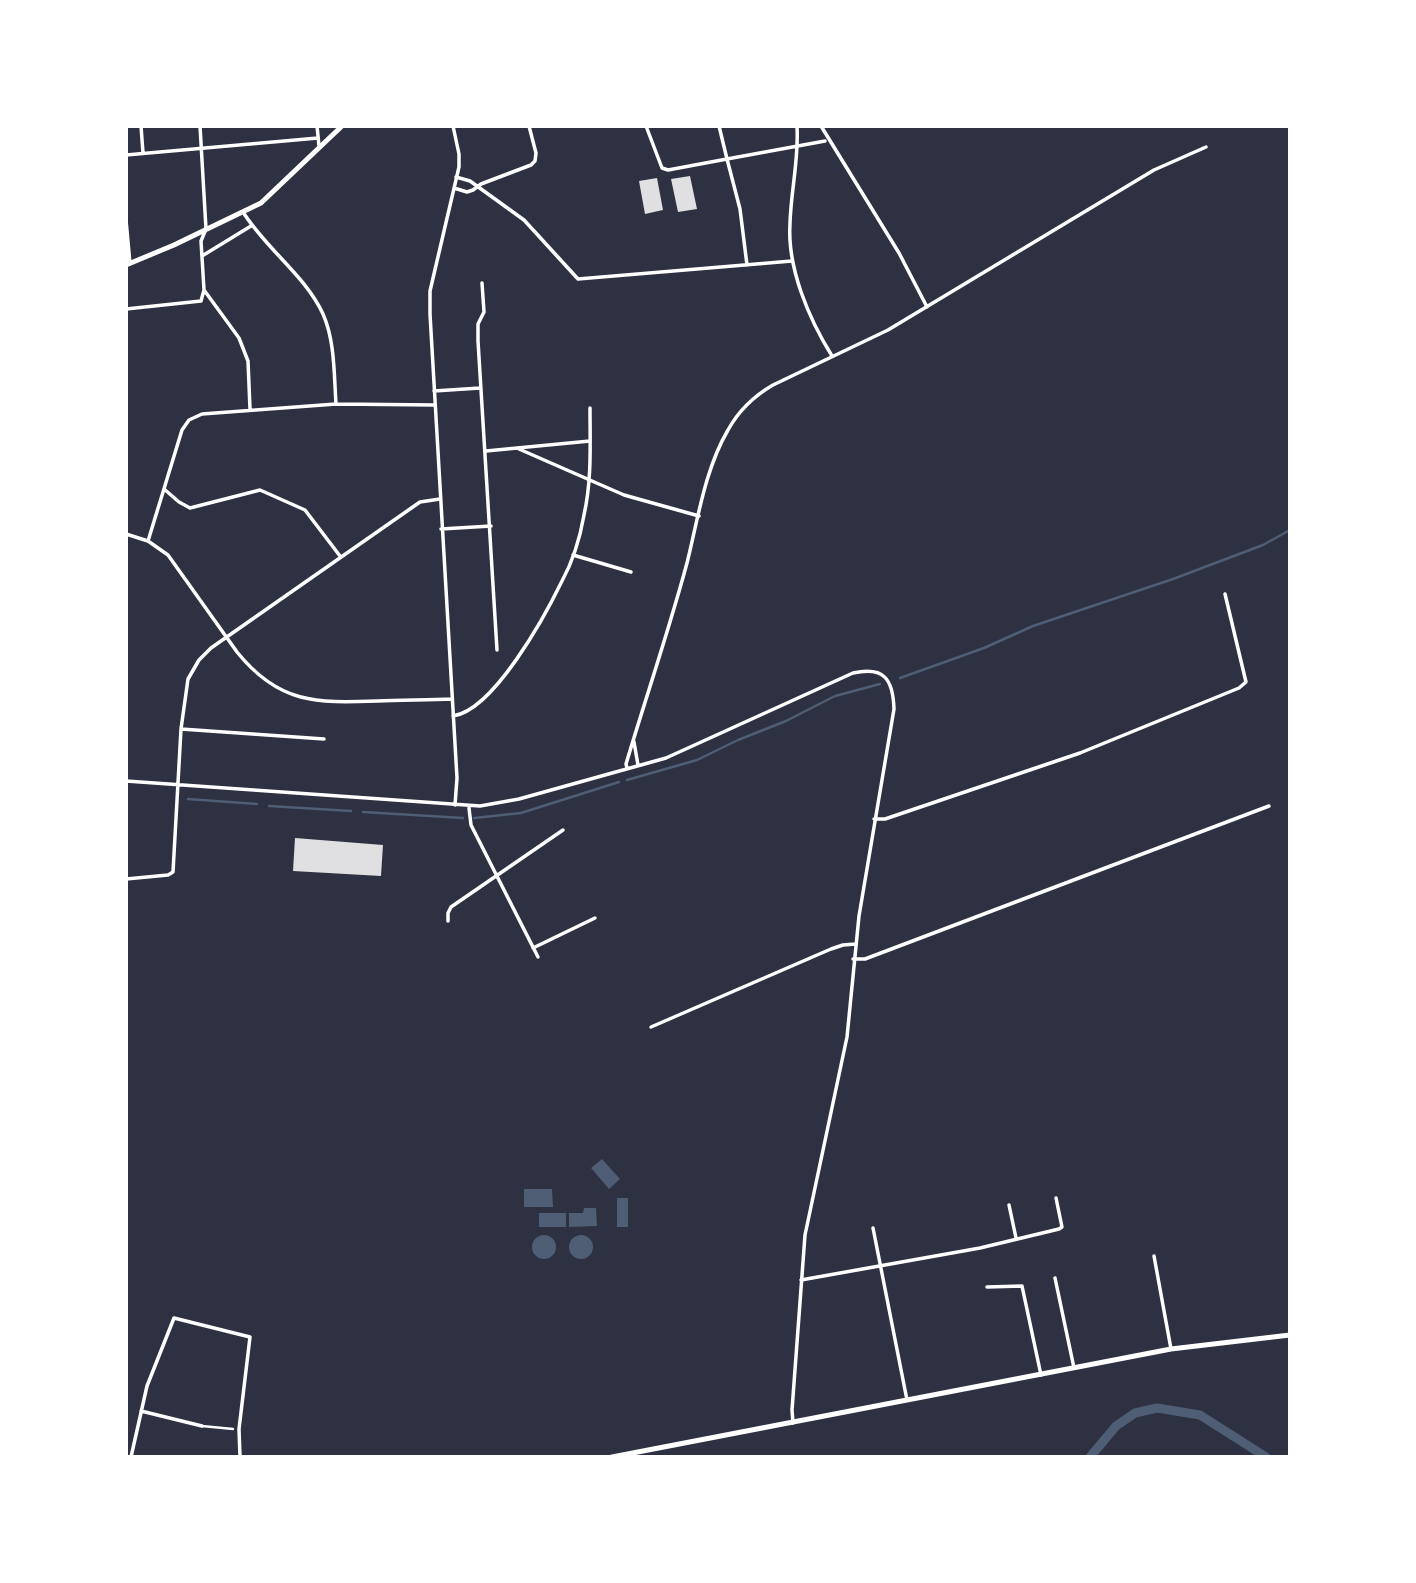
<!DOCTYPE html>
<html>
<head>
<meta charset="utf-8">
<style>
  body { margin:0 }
  #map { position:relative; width:1416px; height:1583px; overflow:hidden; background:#2d3142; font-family:"DM Sans",sans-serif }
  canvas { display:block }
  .frame { position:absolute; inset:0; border:128px solid #fff; pointer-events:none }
</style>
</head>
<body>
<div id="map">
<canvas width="1416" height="1583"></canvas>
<div class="frame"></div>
</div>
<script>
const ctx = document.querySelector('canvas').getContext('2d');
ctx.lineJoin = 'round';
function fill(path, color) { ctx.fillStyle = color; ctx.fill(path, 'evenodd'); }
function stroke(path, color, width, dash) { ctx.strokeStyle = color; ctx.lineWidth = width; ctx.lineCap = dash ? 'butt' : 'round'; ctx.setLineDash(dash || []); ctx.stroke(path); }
const water = new Path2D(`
  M602 1159 620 1179 609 1189 591 1168Z
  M524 1189H552L553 1207H524Z
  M617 1198H628V1227H617Z
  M584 1208H596L597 1226 569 1227V1213H583Z
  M539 1213H566V1227H539Z
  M569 1247a12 12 0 1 1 24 0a12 12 0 1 1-24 0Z
  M532 1247a12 12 0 1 1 24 0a12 12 0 1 1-24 0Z`);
const stream = new Path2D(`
  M900 678 984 648 1033 626 1173 579 1263 545 1290 530
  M627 780 697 760 738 740 786 721 835 696 880 684
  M188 799 257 804
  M269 806 351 811
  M363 812 463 818
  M474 818 521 813 619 782`);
const canal = new Path2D(`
  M1090 1457 1116 1426 1135 1413 1157 1408 1200 1415 1266 1457`);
const building = new Path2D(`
  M690 176 697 209 678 212 671 179Z
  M657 178 663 210 645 214 639 181Z
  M295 838 383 845 381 876 293 871Z`);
const pedestrian = new Path2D(`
  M202 1426 233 1429`);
const minor = new Path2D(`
  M141 126 143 153
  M200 126 206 229 201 241 204 290 239 338 248 361 250 409
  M317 126 319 146
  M453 126 459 154V167L430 291V314L457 778 455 805
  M646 126 662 168 668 170 727 159 740 209 747 265
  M719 126 727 159 825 141
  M797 126C799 159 791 190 790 223 787 268 809 319 832 356
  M821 126 899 253 927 307
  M126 155 318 138
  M456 177 470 181 524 220 578 279 792 261
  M454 188 467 192 473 190 481 184 531 165 535 161 536 153 529 126
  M243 212C266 249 305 275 323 314 335 341 334 375 336 404
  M126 220 130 264
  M202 256 251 226
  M482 283 484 312 478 324V341L497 650
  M126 309 201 301 204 290
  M434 391 480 388
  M519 449 624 495 699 516
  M486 451 590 441
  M164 489 179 502 190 508 260 490 305 510 340 556
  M441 529 491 526
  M126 534 148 541 168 555 237 652C279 704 316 703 377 701 402 700 427 700 452 699
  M148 541 182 430 189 420 202 414 336 404 435 405
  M573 555 631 572
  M453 716C494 710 545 616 562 581 573 561 580 538 584 515 592 479 590 444 590 408
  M181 729 324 739
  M634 742 638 765
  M627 768 626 764C646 697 669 630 687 563 698 519 705 469 728 430 739 410 754 396 773 385L888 330 1154 170 1206 147
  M126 781 480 806 519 799 666 758 853 673C884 666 893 679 894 709L859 916 847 1037 805 1235 792 1410 793 1423
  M469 808 471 825 538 957
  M874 819H885L1080 753 1239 688 1246 682 1225 594
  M126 879 168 875 173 872 181 729 188 679 199 660 211 648 420 502 440 499
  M448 921V913L451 907 563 830
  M533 948 595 918
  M853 959H865L1269 806
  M651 1027 831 949 843 945 855 944
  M1009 1205 1016 1238
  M873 1228 907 1400
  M1154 1256 1171 1349
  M1055 1278 1074 1368
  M801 1280 980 1248 1059 1229 1062 1227 1056 1198
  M987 1287 1022 1286 1041 1375
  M141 1411 202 1426
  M131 1457 147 1386 174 1318 250 1337 239 1429 240 1457`);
const tertiary = new Path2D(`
  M126 265 174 245 261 203 342 126`);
const secondary = new Path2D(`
  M612 1457 1171 1349 1290 1335`);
fill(water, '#4f5d75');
stroke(stream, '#4f5d75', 2.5);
stroke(canal, '#4f5d75', 9);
fill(building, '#e0e0e3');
stroke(pedestrian, '#fff', 2.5);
stroke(minor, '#fff', 3.5);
stroke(tertiary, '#fff', 5);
stroke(secondary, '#fff', 5);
</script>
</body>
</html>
